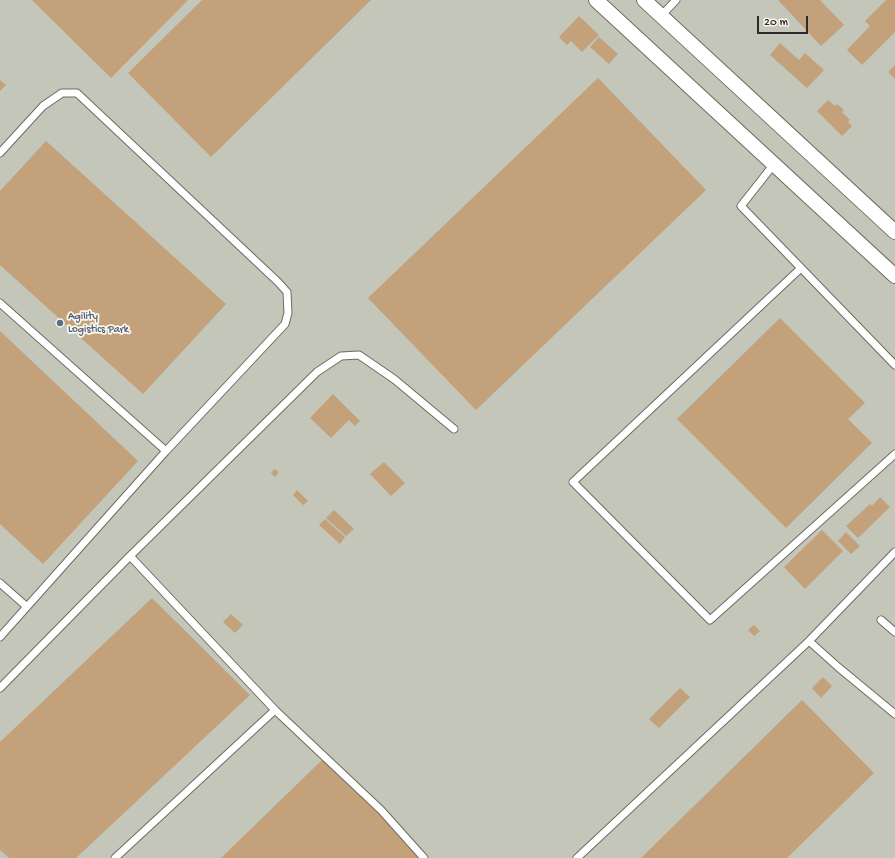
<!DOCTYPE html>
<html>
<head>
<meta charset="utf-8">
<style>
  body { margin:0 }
  #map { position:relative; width:895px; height:858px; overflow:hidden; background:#f2e0c2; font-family:"Gochi Hand",sans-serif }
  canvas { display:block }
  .scale { position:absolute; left:757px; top:16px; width:51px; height:18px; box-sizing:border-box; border:2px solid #2b2b2b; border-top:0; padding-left:5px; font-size:12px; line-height:14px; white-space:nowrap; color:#2b2b2b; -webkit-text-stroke:3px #fbf7ec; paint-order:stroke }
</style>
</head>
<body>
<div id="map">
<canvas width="895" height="858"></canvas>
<div class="scale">20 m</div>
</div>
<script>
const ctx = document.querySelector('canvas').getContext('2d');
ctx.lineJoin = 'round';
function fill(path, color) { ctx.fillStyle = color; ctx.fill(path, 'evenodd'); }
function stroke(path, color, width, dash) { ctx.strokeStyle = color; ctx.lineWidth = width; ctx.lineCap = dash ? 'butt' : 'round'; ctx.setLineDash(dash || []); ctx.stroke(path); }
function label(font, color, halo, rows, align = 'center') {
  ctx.font = font + ' "Gochi Hand",sans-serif'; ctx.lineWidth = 3.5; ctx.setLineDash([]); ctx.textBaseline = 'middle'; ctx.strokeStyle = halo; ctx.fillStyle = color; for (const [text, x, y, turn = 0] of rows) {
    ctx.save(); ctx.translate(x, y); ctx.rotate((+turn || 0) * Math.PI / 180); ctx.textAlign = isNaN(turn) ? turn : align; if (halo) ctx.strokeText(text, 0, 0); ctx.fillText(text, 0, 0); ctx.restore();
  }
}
const industrial = new Path2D(`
  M0 0H895V858H0Z`);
const building = new Path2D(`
  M32 0H188L111 78Z
  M202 0H371L211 157 128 73Z
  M778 0H820L844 25 821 46Z
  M886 0H895V32L862 65 847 50 870 26 865 21Z
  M579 16 599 35 582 52 571 41 567 45 559 37Z
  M599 37 618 54 609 64 590 47Z
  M780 43 799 60 805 53 824 70 807 88 770 55Z
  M895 65V79L888 72Z
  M598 78 706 190 476 410 368 298Z
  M0 80 6 85 0 91Z
  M828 100 835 106 837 104 844 110 842 112 850 120 848 122 852 126 842 136 817 111Z
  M46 141 226 304 143 394 0 265V191Z
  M780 318 865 403 848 419 872 443 786 528 677 419Z
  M0 331 138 461 43 564 0 524Z
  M333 394 360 421 355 426 349 420 331 438 310 418Z
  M384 462 405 483 391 496 370 474Z
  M274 469 279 472 275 477 271 473Z
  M297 490 308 501 303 505 293 495Z
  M880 497 890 507 858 538 846 526 870 504 872 506Z
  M334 510 354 529 346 536 326 518Z
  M325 519 345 537 340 544 319 525Z
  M822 530 843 551 805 589 784 567Z
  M846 532 860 546 851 554 838 541Z
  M152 598 250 695 76 858H9L0 850V742Z
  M231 614 243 625 235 633 223 622Z
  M754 625 760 631 754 636 748 630Z
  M823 677 832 686 821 698 812 688Z
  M680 688 690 697 659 728 649 719Z
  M802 700 874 773 787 858H641Z
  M324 758 420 855 417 858H221Z`);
const service = new Path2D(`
  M661 16 676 0
  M0 153 43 106 62 93H77L278 282 287 292 288 313 285 324 166 451 0 637
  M774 164 741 206 895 365
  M801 268 573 482 710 620 895 454
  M0 303 166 451
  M130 556 317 372 341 356 359 355 394 379 454 429
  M0 583 26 606
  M881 620 895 632
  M809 641 838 667 895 714
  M0 688 130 556 275 710 115 858
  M275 710 381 810 424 858
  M577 858 809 641 895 552`);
const minor = new Path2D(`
  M596 0 895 276
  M644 0 895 232`);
const markers = [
  [60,323,4,"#5c6f8a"]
];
const serviceNames = [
  ["Agility",68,317],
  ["Logistics Park",68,330]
];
fill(industrial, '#c3c6b9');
fill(building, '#c2a17b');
stroke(service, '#716a60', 9);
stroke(minor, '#716a60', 16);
stroke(service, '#fff', 7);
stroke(minor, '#fff', 14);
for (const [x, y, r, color] of markers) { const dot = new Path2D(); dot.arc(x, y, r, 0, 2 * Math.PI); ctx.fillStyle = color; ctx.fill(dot); stroke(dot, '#fbf7ec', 1.5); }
label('11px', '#4e5e75', '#fbf7ec', serviceNames, 'left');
</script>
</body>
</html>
